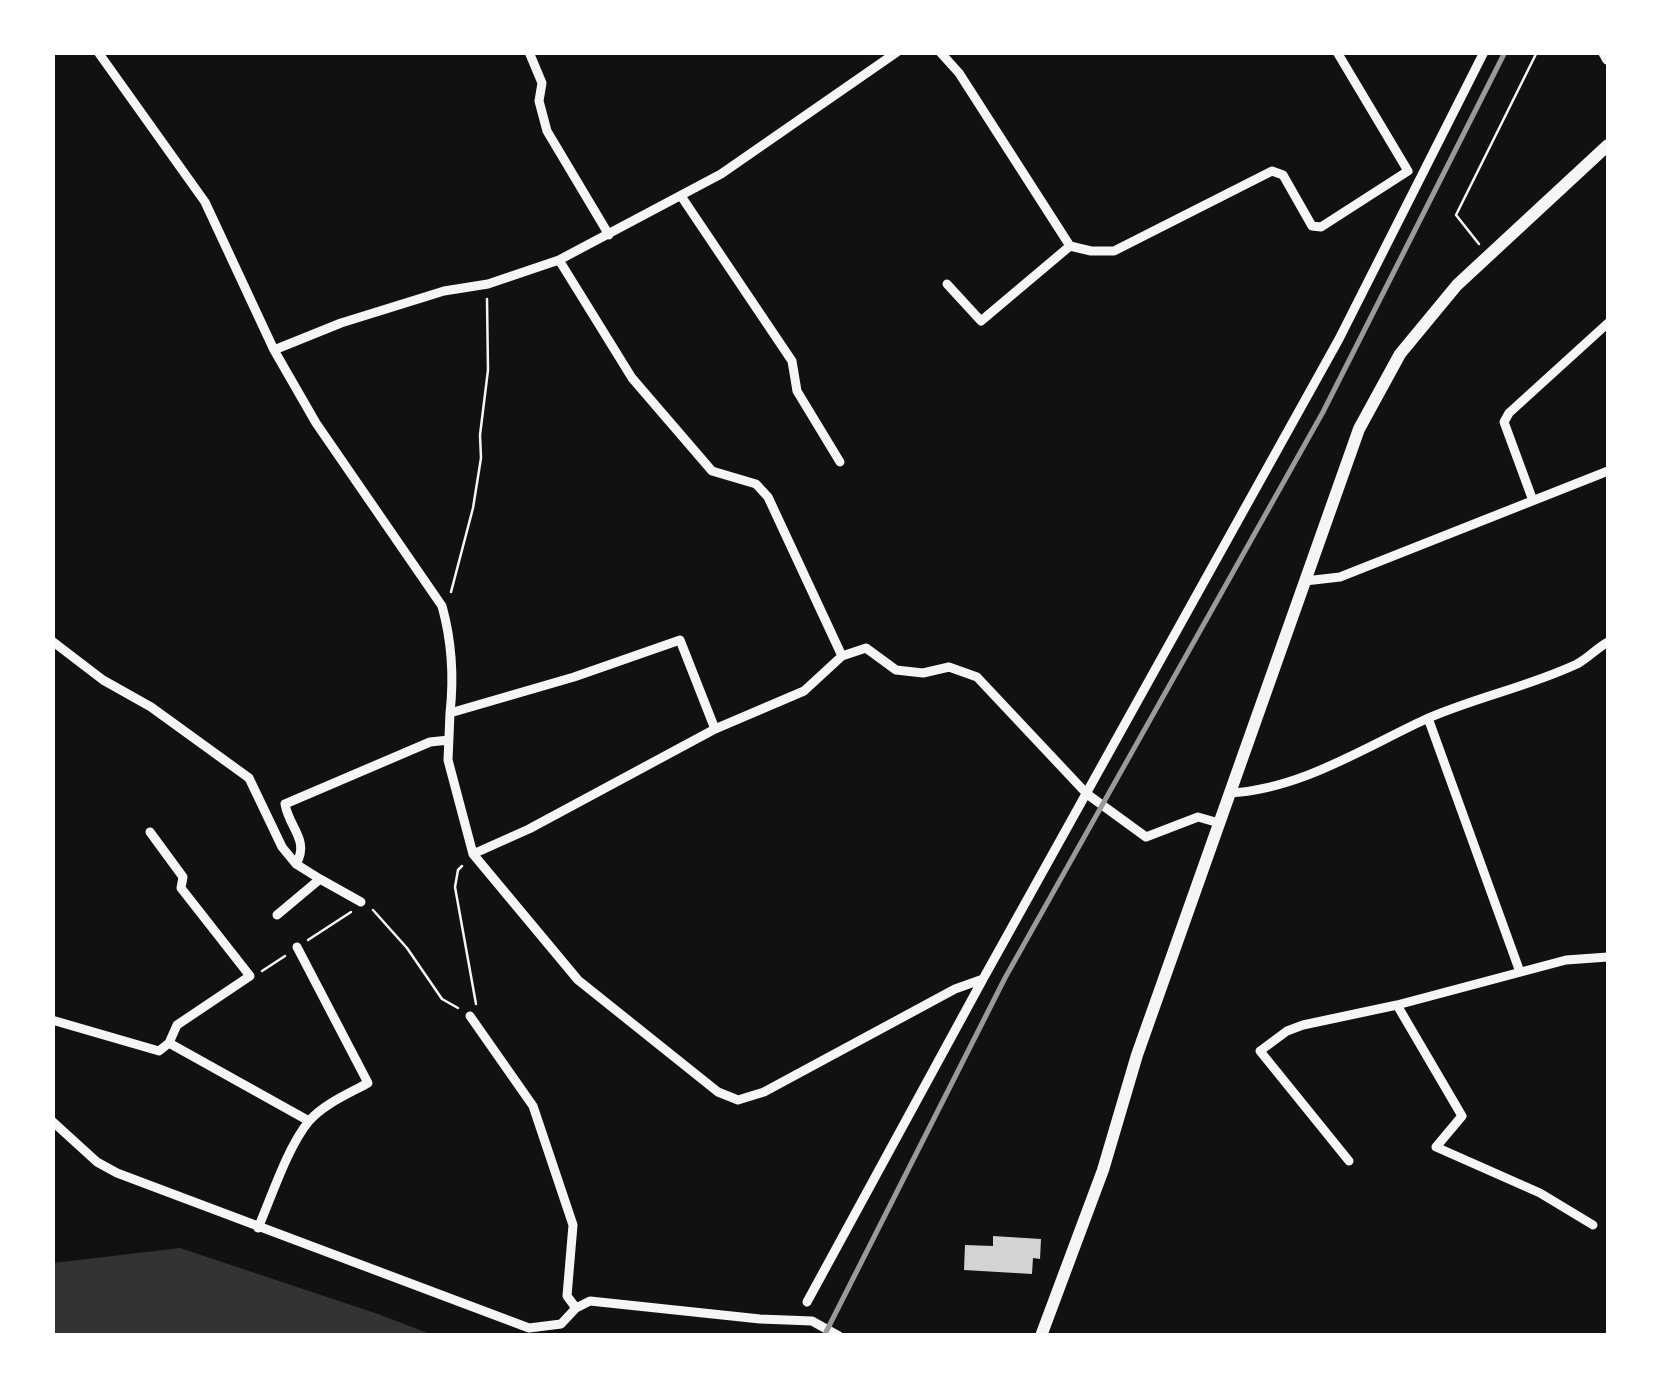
<!DOCTYPE html>
<html>
<head>
<meta charset="utf-8">
<style>
  body { margin:0 }
  #map { position:relative; width:1661px; height:1388px; overflow:hidden; background:#111; font-family:"Open Sans",sans-serif }
  canvas { display:block }
  .frame { position:absolute; inset:0; border:55px solid #fff; pointer-events:none }
</style>
</head>
<body>
<div id="map">
<canvas width="1661" height="1388"></canvas>
<div class="frame"></div>
</div>
<script>
const ctx = document.querySelector('canvas').getContext('2d');
ctx.lineJoin = 'round';
function fill(path, color) { ctx.fillStyle = color; ctx.fill(path, 'evenodd'); }
function stroke(path, color, width, dash) { ctx.strokeStyle = color; ctx.lineWidth = width; ctx.lineCap = dash ? 'butt' : 'round'; ctx.setLineDash(dash || []); ctx.stroke(path); }
const water = new Path2D(`
  M180 1248 378 1314 433 1335H53V1263Z`);
const building = new Path2D(`
  M993 1236 1041 1239 1040 1259 1033 1258 1032 1274 964 1270 965 1245 993 1246Z`);
const path = new Path2D(`
  M1479 244 1456 215 1537 52
  M451 592 473 508 481 458 480 435 488 370 487 299
  M462 866 458 870 455 887 476 1004
  M373 910 407 948 442 999 458 1008
  M308 940 351 912
  M262 971 285 956`);
const minor = new Path2D(`
  M98 52 205 202 274 350 316 423 442 606C452 642 454 677 450 713
  M529 52 542 83 539 101 547 131 609 235
  M940 52 959 73 1070 246 981 321 947 284
  M681 196 792 361 797 391 840 462
  M1070 246 1091 251H1114L1272 171 1283 175 1312 226 1321 227 1408 171 1337 52
  M559 260 632 378 712 471 756 484 768 497 842 656
  M274 350 341 323 444 291 488 284 559 260 721 174 897 52
  M1532 498 1504 422 1509 413 1608 323
  M1305 581 1340 577 1608 471
  M52 641 103 680 151 707 249 778 282 847 296 864 320 879
  M1428 718 1520 972
  M715 729 680 640 574 677 450 713 448 760 473 854 578 980 718 1092 738 1100 764 1092 955 989 983 979 1339 339 1484 52
  M1229 793C1298 790 1362 749 1424 720 1473 698 1528 687 1577 664 1588 658 1597 648 1608 642
  M150 832 183 877 181 888 250 976 177 1025 169 1043 309 1121
  M473 854 529 829 715 729 804 691 842 656 866 648 896 670 923 673 949 667 977 677 1087 794 1146 837 1198 817 1219 823
  M296 864C310 840 289 828 285 804L430 742 449 740
  M277 915 320 879 361 902
  M1397 1005 1462 1116 1436 1147 1540 1193 1593 1225
  M470 1016 533 1106 573 1225 567 1296 576 1308
  M52 1020 159 1051 169 1043
  M52 1121 97 1162 117 1173 529 1328 561 1324 576 1308 590 1301 760 1319 812 1321 839 1336
  M1349 1161 1260 1051 1287 1031 1303 1025 1397 1005 1566 960 1608 957
  M258 1228C272 1196 287 1148 309 1121 324 1104 348 1094 368 1083L297 947
  M807 1302 983 979`);
const secondary = new Path2D(`
  M1604 52 1608 59
  M1041 1336 1103 1170 1137 1055 1359 429 1400 354 1457 285 1608 145`);
const rail = new Path2D(`
  M824 1336 1005 978 1323 412 1505 52`);
fill(water, '#333');
fill(building, '#d3d3d3');
stroke(path, '#f5f5f5', 2.5);
stroke(minor, '#f5f5f5', 9);
stroke(secondary, '#f5f5f5', 12);
stroke(rail, '#9a9a9a', 5);
</script>
</body>
</html>
